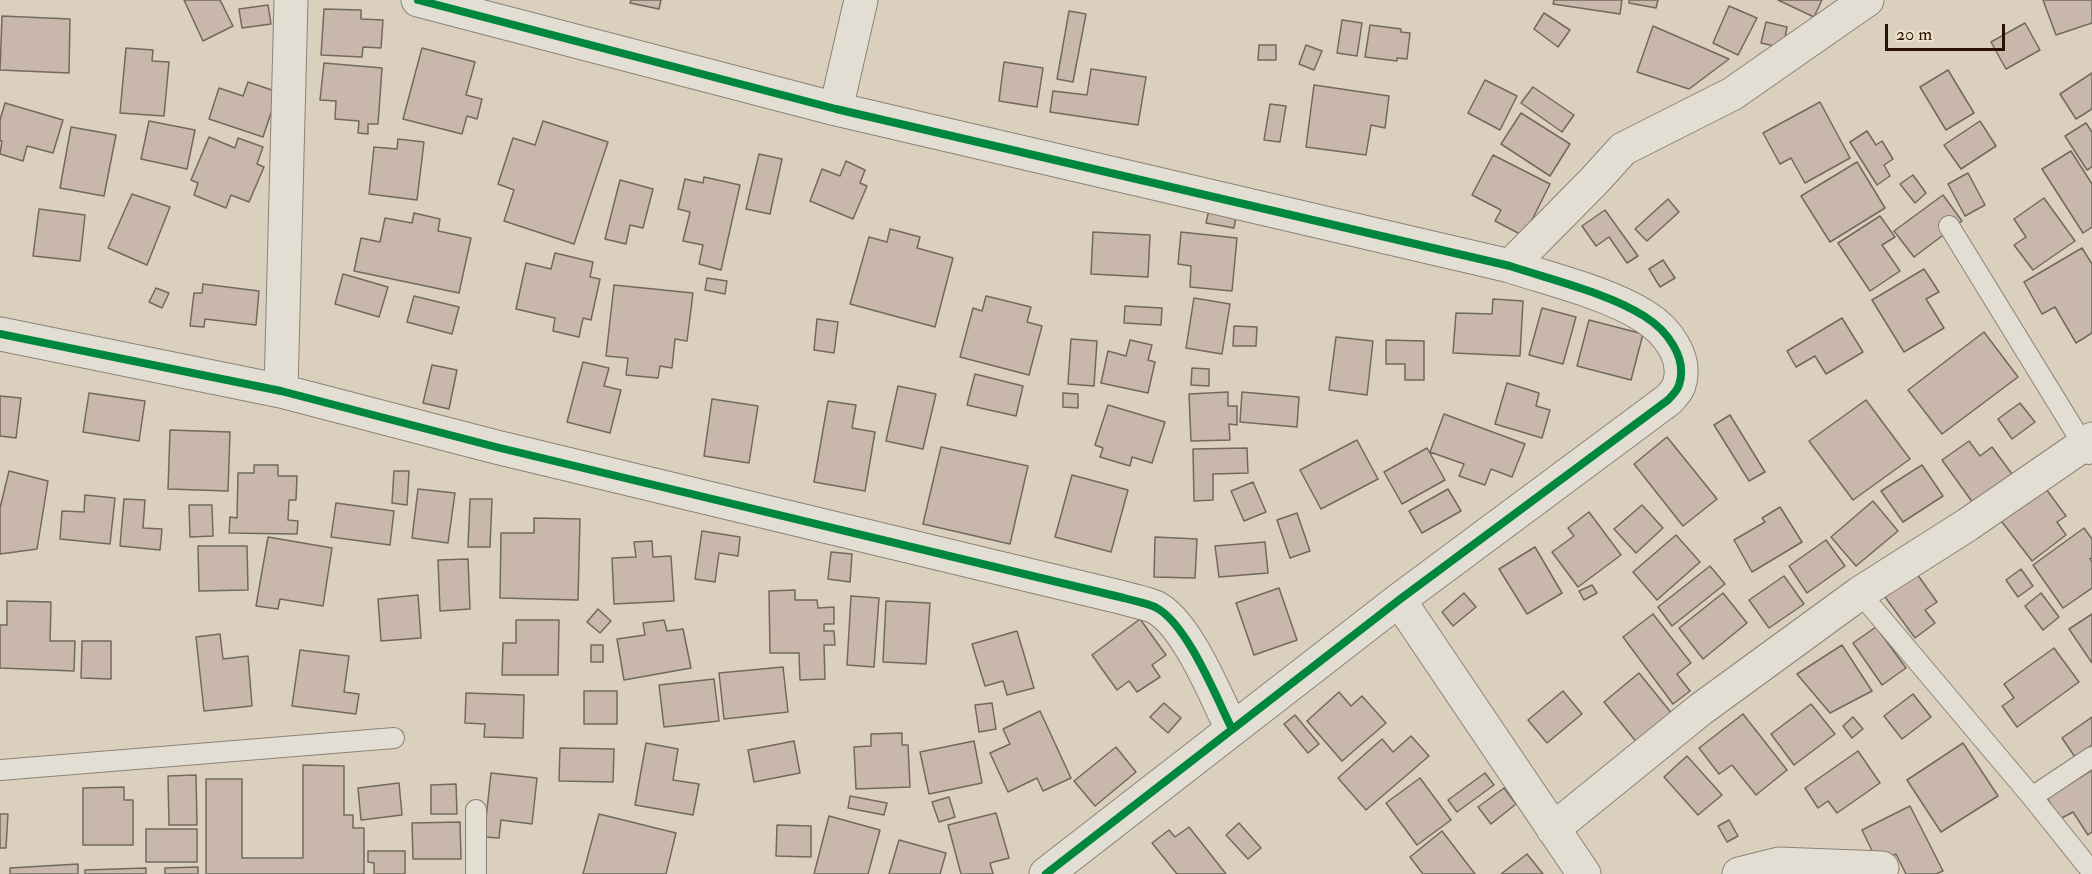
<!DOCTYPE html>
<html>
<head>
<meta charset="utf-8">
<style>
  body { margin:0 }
  #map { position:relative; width:2092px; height:874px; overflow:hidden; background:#dbd0be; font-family:"IM FELL Double Pica",serif }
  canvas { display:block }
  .scale { position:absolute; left:1885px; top:24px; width:120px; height:27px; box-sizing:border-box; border:3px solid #291201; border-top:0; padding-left:8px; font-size:18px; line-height:21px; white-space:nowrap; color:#291201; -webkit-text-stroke:4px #f0e3cc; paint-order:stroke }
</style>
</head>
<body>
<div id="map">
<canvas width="2092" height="874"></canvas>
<div class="scale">20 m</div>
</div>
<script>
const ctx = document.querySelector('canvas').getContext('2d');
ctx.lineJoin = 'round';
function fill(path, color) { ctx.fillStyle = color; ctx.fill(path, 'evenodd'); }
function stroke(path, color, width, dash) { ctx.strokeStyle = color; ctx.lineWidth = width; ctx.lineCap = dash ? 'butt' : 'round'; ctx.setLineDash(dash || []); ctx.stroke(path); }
const building = new Path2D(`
  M184 0H220L233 26 203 41Z
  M631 0H661L659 9 630 3Z
  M1554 0H1622L1620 14 1553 4Z
  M1629 0H1658L1656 8 1629 3Z
  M1778 0H1822L1814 17Z
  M2043 0H2092V23L2056 35Z
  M268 5 271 24 242 28 239 9Z
  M1729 6 1757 18 1738 55 1713 43Z
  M324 9 361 10V19L383 20 381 48 363 47 362 57 321 55Z
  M1069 11 1086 14 1073 82 1057 79Z
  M1544 13 1570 30 1558 47 1534 29Z
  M2 16 70 19 69 73 0 70Z
  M1342 20 1362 23 1357 56 1337 53Z
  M1766 22 1787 27 1783 48 1761 43Z
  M2025 23 2040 50 2006 69 1991 42Z
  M1370 25 1401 29V32L1410 33 1407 59 1397 58V61L1365 57Z
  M1653 26 1729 59 1689 89 1637 72Z
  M1259 45H1276V60H1258Z
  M1306 45 1322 51 1314 70 1299 64Z
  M126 48 153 50 152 61 169 62 164 116 120 113Z
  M422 48 475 62 466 95 482 99 477 119 467 116 462 134 403 119Z
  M1004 62 1043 68 1037 107 999 101Z
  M324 63 382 68 378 124H368V134L358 133 359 121 335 119 336 101 320 100Z
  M1091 69 1146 77 1138 125 1050 112 1053 91 1087 95Z
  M1948 70 1974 113 1946 130 1920 87Z
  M2092 73V109L2076 119 2060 94Z
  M1485 80 1517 96 1500 130 1468 113Z
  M248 82 278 92 263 137 209 119 219 88 243 96Z
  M1314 85 1389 96 1385 128 1371 125 1366 155 1306 147Z
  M1533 87 1574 115 1562 132 1521 103Z
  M1820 102 1850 158 1805 183 1791 158 1780 164 1763 133Z
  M5 103 63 120 53 153 27 146 23 161 0 154 2 141H0V120Z
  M1270 104 1286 106 1280 142 1264 140Z
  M1521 113 1570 144 1550 176 1501 144Z
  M149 121 195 130 187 169 141 159Z
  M543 121 608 142 574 244 504 221 514 190 498 184 513 138 535 145Z
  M1980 121 1996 146 1961 169 1944 145Z
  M2086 123 2092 132V167L2087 170 2065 136Z
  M71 127 116 135 104 196 60 188Z
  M1867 131 1876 145 1882 141 1893 159 1884 165 1890 176 1877 185 1850 142Z
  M209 137 235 148 238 138 263 147 257 164 264 167 249 202 231 195 226 208 194 195 198 183 191 180Z
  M398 139 424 142 417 200 369 194 374 147 397 149Z
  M2071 151 2092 184V227L2083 233 2042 169Z
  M759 154 782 159 770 214 746 209Z
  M1493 155 1550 184 1524 236 1495 221 1501 210 1472 195Z
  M846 161 865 170 860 183 867 186 853 219 810 201 822 169 840 176Z
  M1857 162 1885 208 1830 242 1801 196Z
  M1968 173 1985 205 1965 216 1948 184Z
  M1913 175 1926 193 1915 203 1900 184Z
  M704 177 740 185 721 270 699 264 703 245 683 241 690 212 678 209 685 179 703 183Z
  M620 180 653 189 643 228 630 225 626 244 605 239Z
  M132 194 170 207 147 265 108 248Z
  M1943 195 1962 221 1914 257 1894 231Z
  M2044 198 2075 241 2033 270 2014 245 2026 237 2014 219Z
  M1668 199 1679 212 1647 241 1635 229Z
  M39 209 85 215 80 261 33 256Z
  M1209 210 1236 216 1234 228 1206 223Z
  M1605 210 1638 256 1627 263 1609 237 1596 246 1582 226Z
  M414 213 440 219 438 231 471 238 459 293 354 271 361 238 380 242 385 218 412 223Z
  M1880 216 1895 237 1882 245 1900 271 1870 291 1838 243Z
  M890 229 920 237 917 248 953 258 935 327 850 304 869 237 887 242Z
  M1093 232 1150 235 1148 277 1091 274Z
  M1181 232 1237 238 1232 291 1190 287 1191 266 1178 264Z
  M2082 248 2092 264V333L2076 343 2055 307 2042 314 2024 282Z
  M555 253 593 262 590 277 600 279 591 320 583 318 579 337 553 331 555 318 516 309 526 263 551 269Z
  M1663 260 1675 278 1660 287 1649 269Z
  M1924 269 1939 292 1926 299 1944 328 1904 352 1872 300Z
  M343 274 388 287 379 317 335 304Z
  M707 278 727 281 725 294 705 290Z
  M203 284 259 291 256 325 205 319 204 327 190 326 194 293H202Z
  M614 285 693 293 687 341 675 339 672 368 660 366 658 378 626 375 628 358 606 356Z
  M156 288 169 293 162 308 149 302Z
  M414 296 459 307 452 334 407 322Z
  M986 296 1031 307 1027 322 1042 326 1029 375 960 357 973 308 982 311Z
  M1194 298 1230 304 1222 354 1186 348Z
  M1493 299 1523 301 1520 356 1453 353 1456 313 1492 314Z
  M1125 306 1162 308 1161 325 1124 323Z
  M1542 308 1576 317 1563 364 1529 355Z
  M1842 318 1863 352 1826 374 1815 356 1796 367 1787 351Z
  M817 319 838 322 834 353 814 350Z
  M1589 320 1643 334 1631 380 1577 366Z
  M1234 326 1257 327 1256 346H1233Z
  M1984 332 2018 377 1942 434 1908 390Z
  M1336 337 1373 341 1367 395 1329 390Z
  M1071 339 1097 341 1094 386 1068 384Z
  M1130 340 1152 345 1148 360 1155 362 1148 393 1101 383 1108 351 1126 356Z
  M1386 340 1424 341V380H1405V364H1386Z
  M583 362 609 368 604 386 621 390 610 433 567 422Z
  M432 365 457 370 449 409 423 403Z
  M1192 368 1209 369V386L1191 385Z
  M975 374 1023 386 1016 416 967 405Z
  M1507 383 1539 393 1536 406 1550 410 1542 438 1495 424Z
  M898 386 936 394 923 449 886 441Z
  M1228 392V406H1237V425L1229 424 1230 440 1191 441 1189 394Z
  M1242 392 1299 397 1297 427 1240 422Z
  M89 393 145 401 139 441 83 432Z
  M1063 393 1078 394V408L1063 407Z
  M0 396 21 398 16 438 0 436Z
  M712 399 758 406 749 463 704 456Z
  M1866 400 1910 459 1853 500 1809 441Z
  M828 401 856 405 852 428 875 432 865 491 814 482Z
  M2020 403 2035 422 2012 439 1998 419Z
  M1108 405 1165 422 1152 463 1132 457 1130 466 1100 457 1103 448 1095 445Z
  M1444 414 1525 444 1512 477 1491 469 1485 485 1459 476 1464 464 1430 452Z
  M1730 415 1765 472 1749 481 1714 425Z
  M170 430 230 432 228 491 168 489Z
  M1667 437 1717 499 1683 526 1634 464Z
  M1357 440 1378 479 1321 509 1300 470Z
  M1969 441 1980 456 1992 447 2012 474 1973 503 1942 460Z
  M941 447 1028 466 1010 544 923 524Z
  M1247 448 1248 473 1213 474V500L1194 501 1193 449Z
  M1427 448 1445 480 1402 504 1384 472Z
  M254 465H278V476H297L296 500H289L288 520 298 521 297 534 229 533 230 517 237 518 238 473H254Z
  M1922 465 1943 496 1903 522 1881 491Z
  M9 471 48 481 37 549 0 554V508Z
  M394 471H409L407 505 392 503Z
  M1072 475 1128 490 1111 552 1055 537Z
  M1253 482 1266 512 1244 521 1231 491Z
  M2043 485 2066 516 2057 522 2066 535 2032 561 1999 518Z
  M418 489 455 493 448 543 412 538Z
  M1448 489 1461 511 1422 533 1409 511Z
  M85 495 115 498 110 544 60 539 62 511 84 512Z
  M124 499 145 500 143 528 162 529 160 550 120 546Z
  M470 499H492L490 547H468Z
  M1873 501 1898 531 1856 566 1831 537Z
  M336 503 394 511 390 545 331 537Z
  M189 505H212L213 536 190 537Z
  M1642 505 1663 528 1636 553 1614 529Z
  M1780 507 1802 542 1752 572 1734 540 1765 522 1762 518Z
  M1589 512 1621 555 1578 587 1552 552 1574 536 1568 528Z
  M1297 513 1310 551 1290 558 1277 520Z
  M534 518 580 519 578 600 500 598 501 533H534Z
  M2084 528 2092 539V558L2090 559 2092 562V588L2063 608 2033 565Z
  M702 531 740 537 738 556 719 553 715 582 695 579Z
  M1676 535 1700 562 1657 600 1633 572Z
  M268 537 332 548 323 606 280 599 278 609 256 606Z
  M1155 537 1197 539 1195 578 1154 577Z
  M1826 540 1845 566 1807 593 1789 566Z
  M652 541 653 557 671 556 674 601 614 604 612 558 636 557 634 542Z
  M1265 542 1268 573 1219 577 1215 546Z
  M198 546H247L248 590 199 591Z
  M1535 547 1562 593 1527 614 1499 569Z
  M831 552 852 554 850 582 828 579Z
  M468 559 470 609 440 611 438 560Z
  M1710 566 1725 584 1672 626 1658 607Z
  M2021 569 2033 586 2018 597 2006 580Z
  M1917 574 1937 602 1925 610 1935 623 1915 638 1885 597Z
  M1784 576 1804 604 1769 628 1749 600Z
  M1592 585 1597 593 1584 600 1579 591Z
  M1279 588 1297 640 1254 655 1236 603Z
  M795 590V600H817L818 608 834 607V624H824V631H834L835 645H824L825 679 800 680 799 653H770L769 591Z
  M1464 593 1476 607 1453 626 1442 612Z
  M1723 593 1747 623 1703 659 1679 628Z
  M2041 593 2059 617 2043 630 2025 606Z
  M418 595 421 638 381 641 378 599Z
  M851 596 879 598 874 667 847 665Z
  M7 601 51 602 50 641H75L74 671 0 668V625H7Z
  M886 601 930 603 926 664 883 662Z
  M598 609 611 621 600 633 587 622Z
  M1653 614 1691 663 1677 674 1690 691 1673 704 1623 637Z
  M2092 614V663L2069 629Z
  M1140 619 1166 655 1152 665 1160 677 1137 692 1129 681 1117 690 1092 655Z
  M516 620H559L558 675H502L503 643H516Z
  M664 620 667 631 683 629 691 668 624 680 617 639 645 635 643 623Z
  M1876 627 1906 668 1882 685 1853 643Z
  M1017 631 1034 688 1007 695 1003 681 985 686 972 644Z
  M220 634 223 659 248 656 252 706 204 711 196 637Z
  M82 641H111V679L81 678Z
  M591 645H603V662H591Z
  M1842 645 1872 691 1830 713 1797 674Z
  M2054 648 2079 682 2017 727 2002 706 2014 698 2004 684Z
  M300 650 349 656 344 692 359 694 356 714 292 706Z
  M783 667 788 712 724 719 719 673Z
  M1639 673 1673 715 1638 744 1604 702Z
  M714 679 719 721 664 727 659 685Z
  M584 691H617V724H584Z
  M1563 691 1582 714 1547 743 1528 720Z
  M1339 692 1351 706 1362 696 1386 723 1342 761 1307 721Z
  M466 693 524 695 523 738 484 737 485 724 465 723Z
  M1913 694 1931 717 1902 739 1884 716Z
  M992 703 996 729 979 732 975 705Z
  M1164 703 1181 718 1168 733 1150 717Z
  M1811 704 1835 734 1794 765 1771 734Z
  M1040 711 1071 778 1043 791 1037 778 1008 792 990 753 1010 744 1003 729Z
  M1743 714 1787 770 1756 795 1732 765 1719 774 1699 748Z
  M1295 715 1319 744 1308 753 1284 724Z
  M1853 717 1863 729 1852 738 1843 726Z
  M2092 717V745L2075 757 2062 738Z
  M902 733V745H908L910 787 856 789 854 747 871 746V734Z
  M1411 736 1429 756 1366 810 1338 778 1382 739 1393 752Z
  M794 741 800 773 754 782 748 750Z
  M974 741 982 783 929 794 920 752Z
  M646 743 678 749 673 780 699 784 693 815 635 805Z
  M1963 743 1998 796 1941 832 1907 780Z
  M1116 747 1136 772 1095 806 1074 781Z
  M560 748 614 749 613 782 559 781Z
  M1858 751 1880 783 1837 813 1828 801 1818 808 1805 788Z
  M1687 756 1722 795 1698 815 1664 777Z
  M303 765 344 766V815H353V828H364V874H206V779H242V858H303Z
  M2092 770V832L2088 835 2073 812 2060 819 2047 798Z
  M491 773 537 778 532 824 501 820 499 838 484 837Z
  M1485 773 1494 785 1457 812 1448 800Z
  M196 775 197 825H169L168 776Z
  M1420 778 1451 820 1417 845 1386 803Z
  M399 783 402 815 361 820 358 788Z
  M456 784 457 814H431V785Z
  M124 787V800H133V845H83V788Z
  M1504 788 1516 804 1491 824 1478 807Z
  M850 796 887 803 884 815 848 808Z
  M949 797 955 817 939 822 932 802Z
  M1910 806 1943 871 1936 874H1906L1896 854 1878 863 1862 830Z
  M996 813 1009 858 990 863 993 874H961L948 825Z
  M0 814H8L6 848H0Z
  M599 814 676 833 666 874H583Z
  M829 816 880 830 868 874H814Z
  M1729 820 1738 836 1727 842 1718 826Z
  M460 822 461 859H413L412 823Z
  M1239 823 1261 848 1248 859 1226 835Z
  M777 825 811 826V857L776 856Z
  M1189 827 1226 874H1177L1152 843 1169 830 1175 837Z
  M146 829H197V862H146Z
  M1442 831 1475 874H1423L1410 857Z
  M899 840 946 853 940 874H889Z
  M368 851H405V874H374V863L368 862Z
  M1527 854 1543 874H1501Z
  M78 864V874H10V868Z
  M198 867V874H165V868Z
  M146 868V874H85V870Z`);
const service = new Path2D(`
  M1949 226 2089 454
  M1860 593 2032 797 2092 872
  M0 770 394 738
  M2032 797 2092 757
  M476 810V874`);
const minor = new Path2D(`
  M418 0 836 109 1510 266C1552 280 1608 293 1644 316 1667 330 1688 358 1679 385 1677 391 1672 396 1668 400L1399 600 1046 874
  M836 109 861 0
  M1510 266 1594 181 1623 149 1732 94 1867 0
  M0 334 281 391 496 447 1124 598C1134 601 1146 603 1155 607 1187 623 1216 697 1232 729
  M281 391 291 0
  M1399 600 1584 874
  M1553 829 1701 709 1860 593 1967 525 2092 439
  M1739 874 1779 864 1882 868`);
const cycleway = new Path2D(`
  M418 0 836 109 1510 266C1552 280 1608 293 1644 316 1667 330 1688 358 1679 385 1677 391 1672 396 1668 400L1399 600 1046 874
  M0 334 281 391 496 447 1124 598C1134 601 1146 603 1155 607 1187 623 1216 697 1232 729`);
fill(building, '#c8b7aa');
stroke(building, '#72695d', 1.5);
stroke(service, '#8c8276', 22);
stroke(minor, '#8c8276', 35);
stroke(service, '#e3ded4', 20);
stroke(minor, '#e3ded4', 33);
stroke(cycleway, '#00873e', 8);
</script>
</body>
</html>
